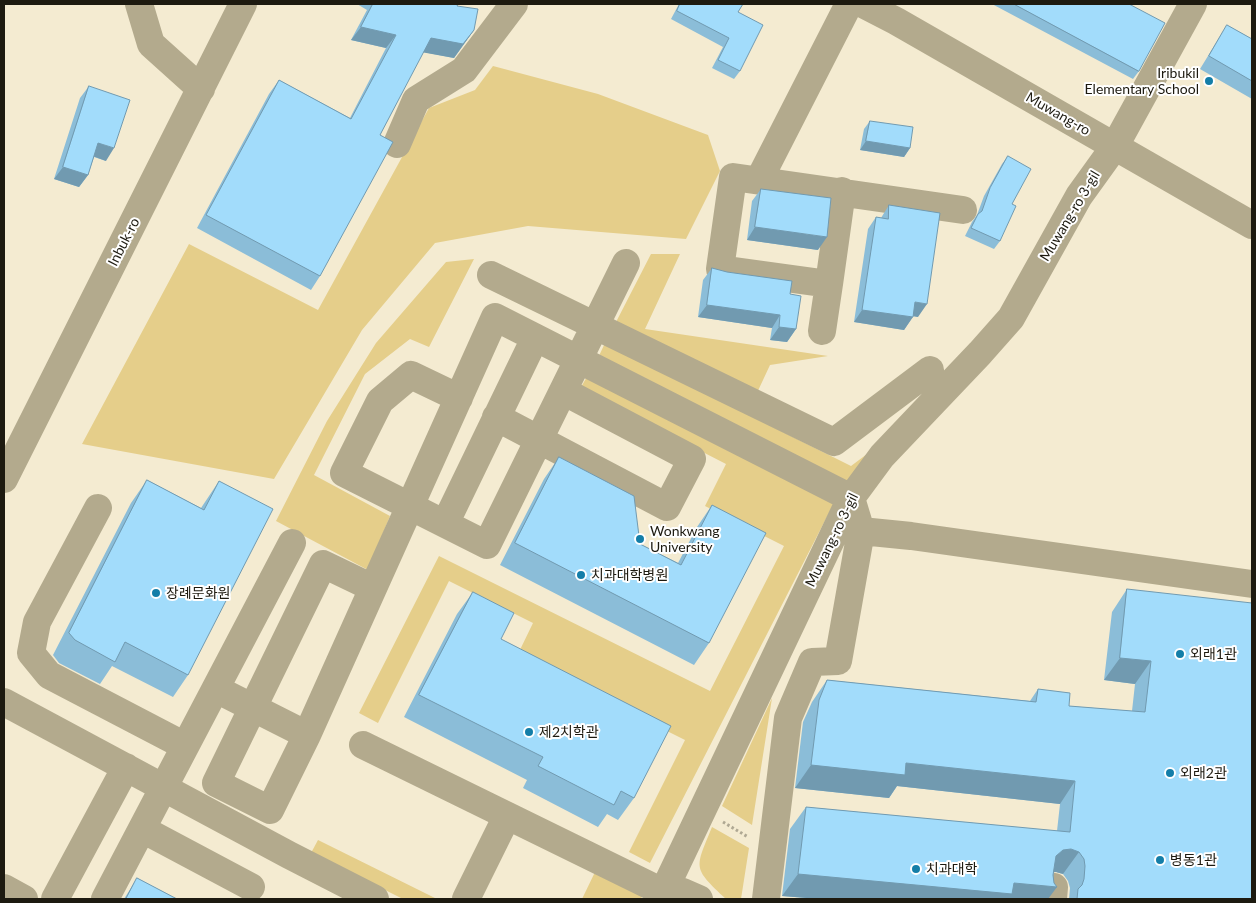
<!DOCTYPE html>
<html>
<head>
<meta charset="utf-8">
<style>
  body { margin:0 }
  #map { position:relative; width:1256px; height:903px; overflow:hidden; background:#f4ebd1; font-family:Lato,sans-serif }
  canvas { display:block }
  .frame { position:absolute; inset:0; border:5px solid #1d1a10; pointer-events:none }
</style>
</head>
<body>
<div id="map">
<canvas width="1256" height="903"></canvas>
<div class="frame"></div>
</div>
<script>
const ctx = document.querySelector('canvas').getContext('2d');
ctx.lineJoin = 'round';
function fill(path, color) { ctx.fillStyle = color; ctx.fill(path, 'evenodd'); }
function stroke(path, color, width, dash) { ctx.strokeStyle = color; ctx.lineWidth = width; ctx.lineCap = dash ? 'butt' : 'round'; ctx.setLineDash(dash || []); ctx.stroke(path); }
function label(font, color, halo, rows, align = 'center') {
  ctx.font = font + ' Lato,"Noto Sans KR",sans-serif'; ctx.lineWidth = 4; ctx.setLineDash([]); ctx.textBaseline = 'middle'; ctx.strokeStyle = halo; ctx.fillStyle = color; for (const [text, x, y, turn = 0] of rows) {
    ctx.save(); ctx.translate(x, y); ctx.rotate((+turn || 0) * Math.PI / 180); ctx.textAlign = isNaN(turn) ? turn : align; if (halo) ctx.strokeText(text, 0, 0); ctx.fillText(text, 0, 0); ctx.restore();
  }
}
const green = new Path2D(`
  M493 66 598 94 708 135 720 171 686 239 528 226 435 243 362 330 274 479 82 444 189 244 318 310 429 108 475 90Z
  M651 254H680L645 329 828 356 770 365 756 395 615 324Z
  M474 259 429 347 410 339 365 374 314 475 390 516 368 570 276 521 327 421 376 343 446 262Z
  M605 343 851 466 867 454 849 484 598 358Z
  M589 373 836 499 650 863 629 852 685 740 517 656 533 623 449 581 378 723 359 713 439 556 710 691 784 546 705 506 726 464 580 389Z
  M772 698 752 825 722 806Z
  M712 827 749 848 741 899H726C692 867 695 869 712 827Z
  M318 840 437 899H403L311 853Z
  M596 870 643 894 641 899H582Z`);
const path = new Path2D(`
  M723 822 748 837`);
const minor = new Path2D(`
  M139 4 151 44 201 89
  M863 4 896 21 1252 225
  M397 144 416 100 464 70 514 4
  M759 180 849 4
  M842 191 829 284 720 269 733 177 963 210
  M491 275 834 442 930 370
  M822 331 829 284
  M459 398 411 375 380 401 344 473 487 545 626 263
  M496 417 667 507 692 459 563 391
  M4 479 243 4
  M98 508 37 622 31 653 49 675 185 746
  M445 524 535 338
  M373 588 323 564 216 783 270 810 307 735 495 317 851 498 861 531
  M216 689 307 735
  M4 702 289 855 375 899
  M363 745 663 892H683L699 899
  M142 829 251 887
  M4 888 24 899
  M55 899 126 767
  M105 899 292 543
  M466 899 507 816
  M660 899 851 498 882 456 980 353 1011 318 1079 196 1115 146 1193 4
  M766 899 788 718 812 662 838 661 861 531 911 536 1252 584
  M1053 899 1054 887`);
const wall = new Path2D(`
  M357 4H458L457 6 474 30 454 58 423 52 380 135 320 276 311 290 197 228 269 94 279 80 350 118 386 48 351 40 367 10Z
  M679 4H743L738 12 740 71 734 79 712 68 723 47 671 19Z
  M992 4H1129L1139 71 1133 79Z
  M1227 25 1252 39V99L1200 69 1219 38Z
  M89 86 106 161 94 157 88 175 79 187 54 179 80 98Z
  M870 121 910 148 904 157 860 150 864 129Z
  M1008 156 1012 204 1000 241 994 249 965 236 972 222 977 215 984 196 1002 164Z
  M761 189 818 250 747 240 752 201Z
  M889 205 918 317 913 316 904 330 854 322 868 229 876 217 881 218Z
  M712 268 790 294 796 329 787 342 770 340 772 328 698 317 703 280Z
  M559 457 640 544 678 563 697 527 712 505 709 643 694 665 500 565 544 479Z
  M147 480 201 508 219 481 188 675 173 697 112 666 100 684 59 663 53 655 131 503Z
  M1127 589 1252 899H1069L1070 888 1068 881 1063 874 1056 872H1054L1048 899H819L782 896 790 829 806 807 1057 831 1060 804 897 786 889 798 795 788 803 722 812 702 827 680 1030 701 1038 689 1069 706 1132 711 1135 684 1104 680 1112 612Z
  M473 592 501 639 634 798 618 820 607 814 598 827 523 788 527 780 404 717 457 614Z
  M137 878 177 899H124L129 891Z`);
const shadedWall = new Path2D(`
  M361 27 396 35 386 48 351 40Z
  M474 30 454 58 421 52 431 38Z
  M866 141 910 148 904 157 860 150Z
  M98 143 114 148 106 161 90 155Z
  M63 167 88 175 79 187 54 179Z
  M755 227 827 237 818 250 747 240Z
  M915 302 927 304 918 317 907 315Z
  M707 305 780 315 772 328 698 317Z
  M862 310 913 317 904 330 854 322Z
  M779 327 796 329 787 342 770 340Z
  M1120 658 1151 661 1135 684 1104 680Z
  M906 763 1075 781 1060 804 897 786 889 798 795 788 811 765Z
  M1071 849 1079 852 1063 874 1056 872 1048 873 1056 856 1063 850Z
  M798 874 1014 883 1057 887 1048 899H819L782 896Z`);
const building = new Path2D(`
  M373 4H458L457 6 478 9 474 30 463 44 431 38 380 135 393 142 320 276 206 215 279 80 351 119 396 35 361 27Z
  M680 4H743L738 12 763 25 740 71 718 60 729 38 677 11Z
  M1014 4H1129L1165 23 1139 71Z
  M1227 25 1252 39V81L1209 56Z
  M89 86 130 100 114 148 98 143 88 175 63 167Z
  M870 121 913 127 910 148 866 141Z
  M1008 156 1031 169 1012 204 1016 206 1000 241 971 228 978 214 982 211 990 188Z
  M761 189 831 198 827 237 755 227Z
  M889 205 940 213 927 304 915 302 913 317 862 310 876 217 888 219Z
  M712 268 727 272 792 281 790 294 801 296 796 329 779 327 780 315 707 305Z
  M559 457 634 496 640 544 681 565 712 505 766 533 709 643 515 543Z
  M147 480 204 510 219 481 273 509 188 675 125 642 115 662 75 640 69 633Z
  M1127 589 1252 603V899H1077L1078 889 1082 885 1084 879 1085 866 1084 859 1079 852 1071 849 1063 850 1056 856 1053 875 1054 883 1057 887 1014 883 1012 894 798 874 806 807 1070 832 1075 781 906 763 905 775 811 765 819 700 827 680 1036 702 1038 689 1070 693 1069 706 1145 712 1151 661 1120 658Z
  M473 592 514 613 501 639 671 726 634 798 621 791 614 805 538 766 543 757 419 695Z
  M137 878 177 899H126Z`);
const markers = [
  [1209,81,5,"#147ea8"],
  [640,539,5,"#147ea8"],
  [581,575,5,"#147ea8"],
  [156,593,5,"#147ea8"],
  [1180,654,5,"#147ea8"],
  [529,732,5,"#147ea8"],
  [1170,773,5,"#147ea8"],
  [1160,860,5,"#147ea8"],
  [916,869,5,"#147ea8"]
];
const poiNames = [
  ["Iribukil",1199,73,"right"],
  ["Elementary School",1199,89,"right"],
  ["Wonkwang",650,531],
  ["University",650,547],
  ["치과대학병원",591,575],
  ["장례문화원",166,593],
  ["외래1관",1190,654],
  ["제2치학관",539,732],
  ["외래2관",1180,773],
  ["병동1관",1170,860],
  ["치과대학",926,869]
];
const streetNames = [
  ["Muwang-ro",1058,114,30],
  ["Muwang-ro 3-gil",1070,216,-59],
  ["Inbuk-ro",124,242,-63],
  ["Muwang-ro 3-gil",832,540,-64]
];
fill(green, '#e5ce8a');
stroke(path, '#afa893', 3, [2.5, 2.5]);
stroke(minor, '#b3aa8d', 28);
fill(wall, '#8bbdd8');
fill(shadedWall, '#719ab0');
fill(building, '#a2dcfb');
stroke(building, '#719ab0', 1);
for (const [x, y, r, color] of markers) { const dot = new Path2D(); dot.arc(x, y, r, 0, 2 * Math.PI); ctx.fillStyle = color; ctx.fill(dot); stroke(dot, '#fff', 2); }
label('14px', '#1d1a10', '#fff', poiNames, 'left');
label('14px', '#1d1a10', '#fff', streetNames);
</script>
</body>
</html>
